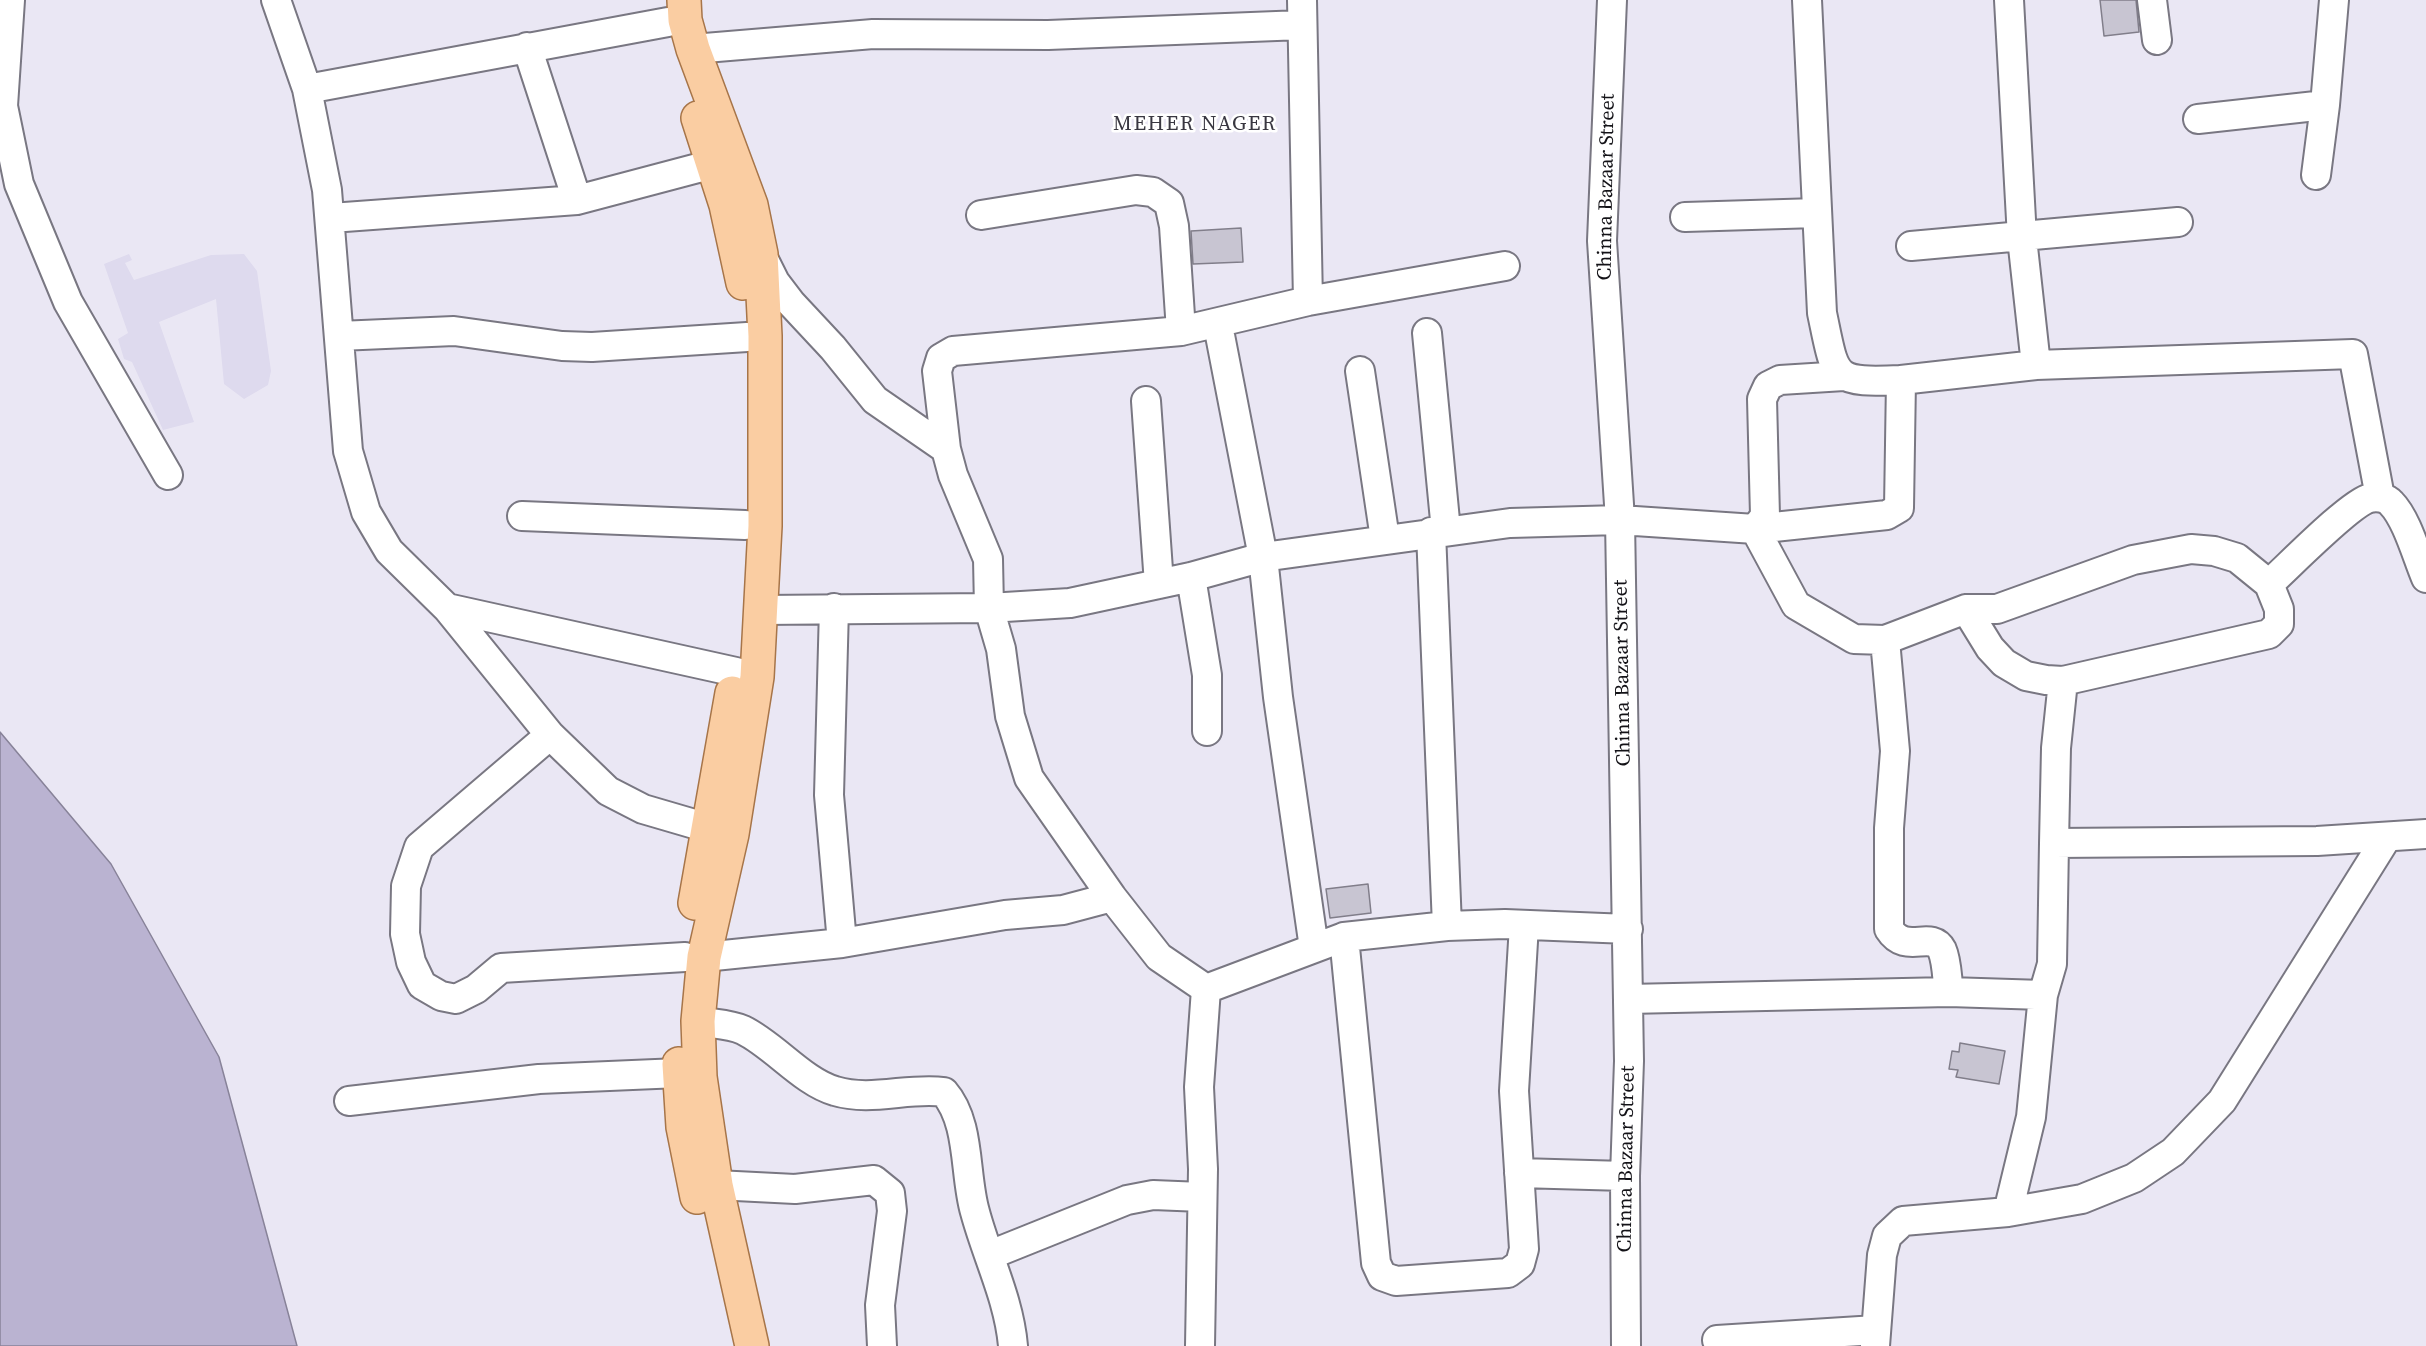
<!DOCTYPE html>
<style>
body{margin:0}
canvas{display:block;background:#eae7f4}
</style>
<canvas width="2426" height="1346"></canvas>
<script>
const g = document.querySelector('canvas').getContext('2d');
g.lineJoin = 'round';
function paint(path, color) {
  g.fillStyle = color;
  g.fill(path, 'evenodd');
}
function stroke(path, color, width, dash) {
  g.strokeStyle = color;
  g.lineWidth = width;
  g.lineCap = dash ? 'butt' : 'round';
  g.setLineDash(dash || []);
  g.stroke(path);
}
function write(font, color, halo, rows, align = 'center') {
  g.font = font + ' "Source Serif 4",serif';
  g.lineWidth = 5;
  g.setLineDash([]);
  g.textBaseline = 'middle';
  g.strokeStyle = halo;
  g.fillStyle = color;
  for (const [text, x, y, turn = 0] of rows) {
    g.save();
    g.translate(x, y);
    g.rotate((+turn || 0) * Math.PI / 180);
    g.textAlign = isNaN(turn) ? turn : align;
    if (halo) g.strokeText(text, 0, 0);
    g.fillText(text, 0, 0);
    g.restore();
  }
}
const built = new Path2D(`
 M129 254 132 260 125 263 134 280 211 255 244 254 257 271 271 371 268 385 244 399 224 384 216 299 159 322 194 422 163 430 132 362 124 359 118 339 128 333 104 264Z`);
const water = new Path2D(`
 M0 732 111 864 219 1057 297 1346H0Z`);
const building = new Path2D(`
 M2100 0H2136L2139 32 2104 36Z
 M1241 228 1243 262 1193 264 1191 231Z
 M1368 884 1371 913 1330 918 1326 889Z
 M1960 1043 2005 1051 1999 1084 1956 1077 1958 1070 1949 1069 1952 1051 1959 1052Z`);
const minor = new Path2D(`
 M10 0 3 106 19 184 68 302 168 475
 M276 0 307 89 327 190 348 451 366 512 389 551 447 608 550 735 608 791 643 809 708 828
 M1612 0 1602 241 1620 520 1629 1061 1625 1176 1626 1346
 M1807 0 1822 313C1836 379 1831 383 1901 380
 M2009 0 2022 238 2036 365 2353 354 2380 497
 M2152 0 2157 40
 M527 47 577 200
 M693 49 873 34 1048 35 1302 25
 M307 89 668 22
 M2198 119 2325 105
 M2316 175 2325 105 2334 0
 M981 215 1136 190 1153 192 1169 203 1174 226 1181 331
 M1685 217 1817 213
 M331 218 577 200 713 164
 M1911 246 2178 222
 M761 254 775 282 791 303 833 348 875 400 946 449 937 371 941 358 953 351 1181 331 1308 301 1302 0
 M1308 301 1505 266
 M1218 325 1263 557 1278 697 1314 948
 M1427 333 1446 531
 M339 336 454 331 562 346 592 347 747 337
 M1360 371 1385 539
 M1146 401 1159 584
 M946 449 953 475 988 559 989 608 1001 649 1010 716 1029 778 1112 897 1159 957 1206 989 1344 937 1447 926 1505 924 1628 929
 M522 516 745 525
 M1755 529 1887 515 1899 508 1901 380 2036 365
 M1755 529 1765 516 1762 399 1768 386 1780 380 1844 376
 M1431 532 1447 926
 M1191 577 1207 675V731
 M447 608 736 672
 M834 608 829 795 842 943
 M1966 609 1990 648 2004 663 2026 676 2046 680 2063 681 2269 634 2279 624V609L2269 584
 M762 610 989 608 1070 603 1191 577 1263 557 1510 523 1620 520 1755 529 1796 605 1854 639 1885 640 1966 609H1997L2133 560 2191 549 2214 551 2237 558 2269 584C2288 567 2350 503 2370 498 2377 496 2387 498 2391 503 2407 519 2417 557 2426 578
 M1885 640 1895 751 1889 828V929C1906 956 1931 929 1942 950 1947 961 1947 980 1949 992L2043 995
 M2063 681 2056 748 2054 843 2317 841 2426 834
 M550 735 419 847 406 886 405 934 411 962 422 985 441 996 456 999 476 989 501 968 685 957
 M1344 937 1376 1263 1382 1276 1396 1281 1508 1273 1520 1264 1524 1249 1514 1091 1524 925
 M704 957 842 943 1005 915 1063 910 1112 897
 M1628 999 1949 992
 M698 1021C712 1024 730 1024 743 1030 774 1045 803 1082 835 1091 871 1102 909 1087 944 1092 971 1123 964 1175 975 1212 987 1257 1009 1299 1013 1346
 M349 1101 539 1079 679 1073
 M1519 1173 1625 1176
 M716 1185 795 1189 874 1180 890 1193 892 1211 880 1305 882 1346
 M2008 1212 2031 1117 2043 995 2052 964 2054 843
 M990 1255 1127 1200 1153 1195 1202 1197
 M1717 1340 1876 1330
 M1200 1346 1203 1169 1199 1087 1206 989
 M1875 1346 1882 1255 1887 1236 1903 1221 2008 1212 2082 1199 2134 1178 2173 1152 2222 1101 2387 837`);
const major = new Path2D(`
 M684 0 685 20 693 49 751 205 761 254 765 336V526L757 677 732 834 704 957 698 1021 700 1077 716 1185 752 1346
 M698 118 726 205 743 283
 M695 903 732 693
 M679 1064 683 1127 697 1197`);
const streetNames = [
 ["Chinna Bazaar Street",1607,187,-89],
 ["Chinna Bazaar Street",1623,673,-91],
 ["Chinna Bazaar Street",1627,1159,-89]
];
const neighbourhoodNames = [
 ["MEHER NAGER",1195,125]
];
paint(built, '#dedaee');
paint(water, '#bab3d1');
stroke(water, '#888399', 1.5);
paint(building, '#c8c5d2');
stroke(building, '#817e8a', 1.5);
stroke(minor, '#797782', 32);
stroke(major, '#a77549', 36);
stroke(minor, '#fff', 28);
stroke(major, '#facda2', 33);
write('20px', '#131217', '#fff', streetNames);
g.letterSpacing = '1.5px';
write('21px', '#393741', '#fff', neighbourhoodNames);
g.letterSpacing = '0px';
</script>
